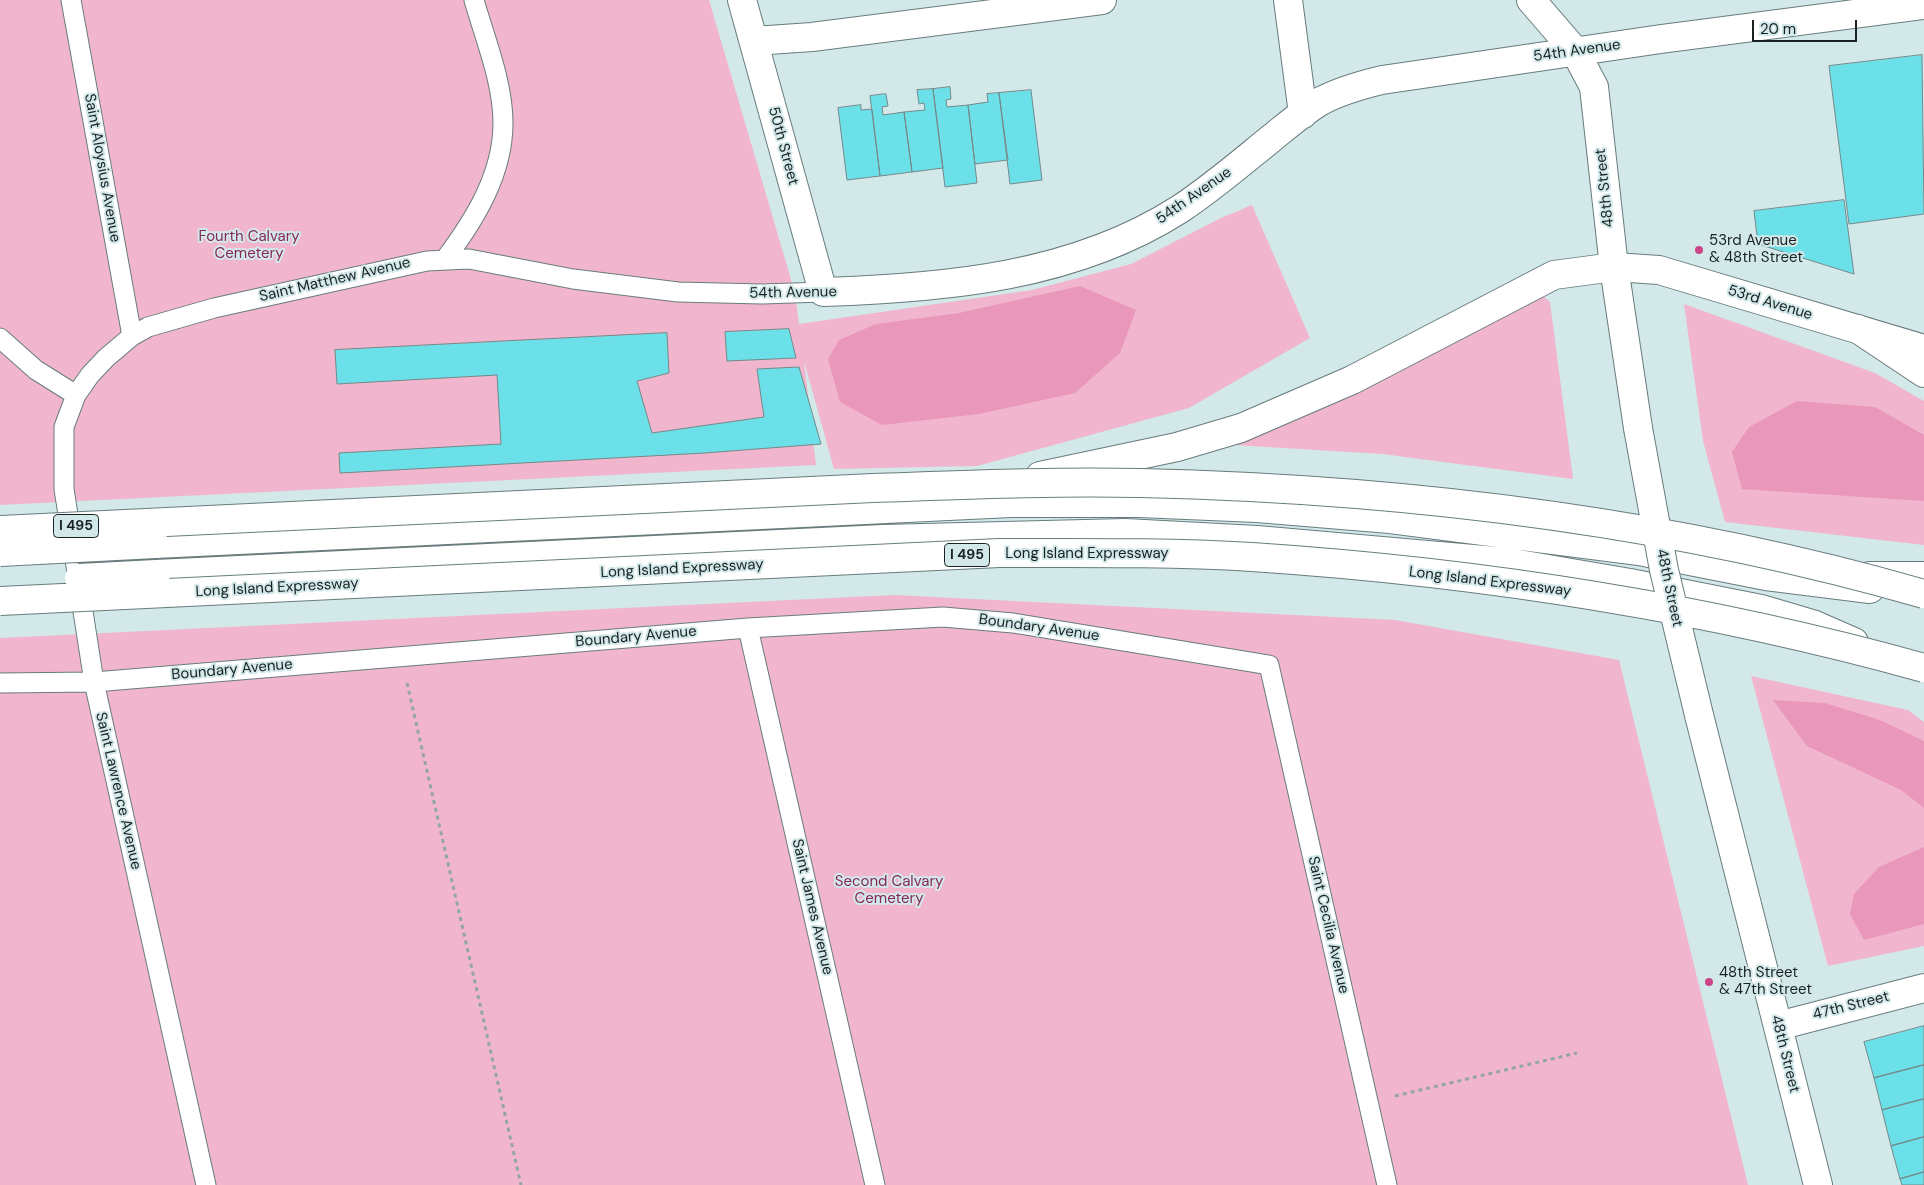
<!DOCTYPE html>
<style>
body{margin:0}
#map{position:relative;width:1924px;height:1185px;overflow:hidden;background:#d2e8e9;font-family:"DM Sans",sans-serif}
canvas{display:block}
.scale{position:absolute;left:1752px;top:20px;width:105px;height:22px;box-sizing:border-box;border:2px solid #192122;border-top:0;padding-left:6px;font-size:15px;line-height:18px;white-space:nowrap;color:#192122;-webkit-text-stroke:4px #d2e8e9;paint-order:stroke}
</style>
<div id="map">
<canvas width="1924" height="1185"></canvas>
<div class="scale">20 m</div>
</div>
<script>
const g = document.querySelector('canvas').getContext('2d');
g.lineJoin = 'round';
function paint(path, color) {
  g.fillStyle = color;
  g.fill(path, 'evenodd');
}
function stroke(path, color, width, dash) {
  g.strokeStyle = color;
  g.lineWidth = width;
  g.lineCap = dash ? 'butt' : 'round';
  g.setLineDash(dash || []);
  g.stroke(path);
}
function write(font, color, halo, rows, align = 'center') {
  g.font = font + ' "DM Sans",sans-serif';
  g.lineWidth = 4;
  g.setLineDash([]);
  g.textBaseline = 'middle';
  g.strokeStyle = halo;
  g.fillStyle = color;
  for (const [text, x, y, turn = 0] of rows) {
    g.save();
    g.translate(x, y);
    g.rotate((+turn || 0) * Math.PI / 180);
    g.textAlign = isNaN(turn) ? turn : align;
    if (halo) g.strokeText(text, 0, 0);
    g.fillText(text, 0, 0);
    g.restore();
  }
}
const green = new Path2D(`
 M0 0H709L795 293 799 324 1032 290 1131 264 1219 219 1252 205 1310 338 1189 408 977 466 834 469 804 361 816 465 0 505Z
 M1542 295 1550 302 1573 479 1382 454 1234 445 1360 392Z
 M1684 304 1875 373 1924 401V545L1725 522 1703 441Z
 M894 595 1395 620 1619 660 1748 1185H0V638Z
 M1751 676 1908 710 1924 722V946L1828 966Z`);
const forest = new Path2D(`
 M1080 286 1136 310 1120 353 1075 393 979 414 882 425 840 402 828 359 839 340 876 324 959 313Z
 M1797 401 1875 407 1924 435V501L1742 489 1732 452 1749 427Z
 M1773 700 1825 703 1880 720 1924 741V808L1901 790 1807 746Z
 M1924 847V924L1864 940 1850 914 1854 894 1879 867Z`);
const building = new Path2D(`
 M1922 55 1924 214 1849 224 1829 66Z
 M950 87 951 99 946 100 947 107 968 105 977 183 945 187 933 89Z
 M933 89 943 168 912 172 904 112 925 110 924 103 919 104 917 90Z
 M1031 90 1042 180 1010 184 999 93Z
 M999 93 1008 160 975 164 968 105 988 102 987 94Z
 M886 94 888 106 882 107 883 115 904 112 912 172 880 176 870 96Z
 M861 105V110L872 109 880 176 847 180 838 108Z
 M1844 200 1854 274 1758 244 1754 211Z
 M789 329 796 358 727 361 725 332Z
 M667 333 669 373 637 381 652 433 764 417 757 369 799 367 821 444 705 453 340 473 339 453 501 444 497 375 337 384 335 350Z
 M1924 1026V1065L1874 1078 1864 1042Z
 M1924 1065V1099L1882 1110 1874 1078Z
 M1924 1099V1137L1891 1146 1882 1110Z
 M1924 1137V1172L1900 1179 1891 1146Z
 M1924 1172V1185H1902L1900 1179Z`);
const path = new Path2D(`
 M407 683 521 1185
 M1395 1096 1577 1053`);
const service = new Path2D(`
 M71 0 132 336
 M446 258C475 219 503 174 503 123 503 82 485 39 474 0
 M0 338 36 370 76 395
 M748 628 875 1185
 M0 683 94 682 748 628 943 617 1013 623 1269 665 1387 1185
 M206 1185 94 682 64 489V427L76 395 90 375 106 358 132 336 148 327 214 308 427 261 469 259 573 279 678 292 762 294 823 292`);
const minor = new Path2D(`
 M742 0 823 292C945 288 1074 277 1180 209 1212 188 1242 162 1273 137 1288 125 1304 111 1321 101 1340 91 1361 85 1382 80L1661 39 1924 5
 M1288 0 1303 114
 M754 41 812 37 1102 0
 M1614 267 1659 270 1924 349
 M1778 1026 1924 988`);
const tertiary = new Path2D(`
 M1614 267 1638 428
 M1699 715 1818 1185`);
const secondary = new Path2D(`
 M1531 0 1575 51 1594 87 1614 267`);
const motorway = new Path2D(`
 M1858 329 1924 373
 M1040 476 1177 447 1241 428 1352 380 1554 275 1614 267
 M155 544 1011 503H1139L1257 508 1390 519 1639 551 1766 576 1870 589
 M156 574 883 539 1125 533 1257 540 1507 562 1630 583 1761 609 1815 625 1854 642
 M1870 576H1924`);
const tertiaryBridge = new Path2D(`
 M1638 428 1664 570 1699 715`);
const motorwayBridge = new Path2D(`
 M0 530 873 488C962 485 1051 481 1140 483 1404 489 1670 521 1924 594
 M0 552 155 544
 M79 578 156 574
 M0 601 999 553C1083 553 1168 552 1252 557 1479 572 1705 607 1924 668`);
const markers = [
 [1699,250,5,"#ca4588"],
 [1709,982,5,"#ca4588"]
];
const shields = [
 [76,526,45],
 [967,555,45]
];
const shieldNames = [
 ["I 495",76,526],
 ["I 495",967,555]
];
const streetNames = [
 ["54th Avenue",1577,51,-8],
 ["50th Street",783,146,75],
 ["Saint Aloysius Avenue",102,168,80],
 ["48th Street",1605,188,-96],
 ["54th Avenue",1194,196,-35],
 ["Saint Matthew Avenue",335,280,-13],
 ["54th Avenue",793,293,-1],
 ["53rd Avenue",1770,303,17],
 ["Long Island Expressway",1087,554],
 ["Long Island Expressway",682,569,-3],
 ["Long Island Expressway",1490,582,7],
 ["Long Island Expressway",277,588,-3],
 ["48th Street",1669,588,78],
 ["Boundary Avenue",1039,628,8],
 ["Boundary Avenue",636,637,-5],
 ["Boundary Avenue",232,670,-5],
 ["Saint Lawrence Avenue",118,791,77],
 ["Saint James Avenue",812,907,77],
 ["Saint Cecilia Avenue",1328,925,77],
 ["47th Street",1851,1006,-14],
 ["48th Street",1785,1054,76]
];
const parkNames = [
 ["Fourth Calvary",249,237],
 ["Cemetery",249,254],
 ["Second Calvary",889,882],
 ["Cemetery",889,899]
];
const poiNames = [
 ["53rd Avenue",1709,241],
 ["& 48th Street",1709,258],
 ["48th Street",1719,973],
 ["& 47th Street",1719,990]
];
paint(green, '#f1b6cd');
paint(forest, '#e997ba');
paint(building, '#6be0e8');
stroke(building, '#74898a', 1);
stroke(service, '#687c7d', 21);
stroke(minor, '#687c7d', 30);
stroke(tertiary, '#687c7d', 30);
stroke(secondary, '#687c7d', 30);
stroke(motorway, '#687c7d', 30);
stroke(path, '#94a5a6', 3, [4, 4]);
stroke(service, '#fff', 19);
stroke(minor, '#fff', 28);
stroke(tertiary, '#fff', 28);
stroke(secondary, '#fff', 28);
stroke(motorway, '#fff', 28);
stroke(tertiaryBridge, '#687c7d', 30, []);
stroke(motorwayBridge, '#687c7d', 30, []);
stroke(tertiaryBridge, '#fff', 28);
stroke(motorwayBridge, '#fff', 28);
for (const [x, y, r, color] of markers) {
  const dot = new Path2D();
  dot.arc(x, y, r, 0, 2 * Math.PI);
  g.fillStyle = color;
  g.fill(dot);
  stroke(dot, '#d2e8e9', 2);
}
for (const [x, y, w] of shields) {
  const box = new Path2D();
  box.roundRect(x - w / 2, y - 11.5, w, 23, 4);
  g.fillStyle = '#d2e8e9';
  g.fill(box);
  stroke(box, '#192122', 1);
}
write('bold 14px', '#192122', null, shieldNames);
write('15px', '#192122', '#d2e8e9', streetNames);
write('15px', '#862858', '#d2e8e9', parkNames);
write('15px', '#192122', '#d2e8e9', poiNames, 'left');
</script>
